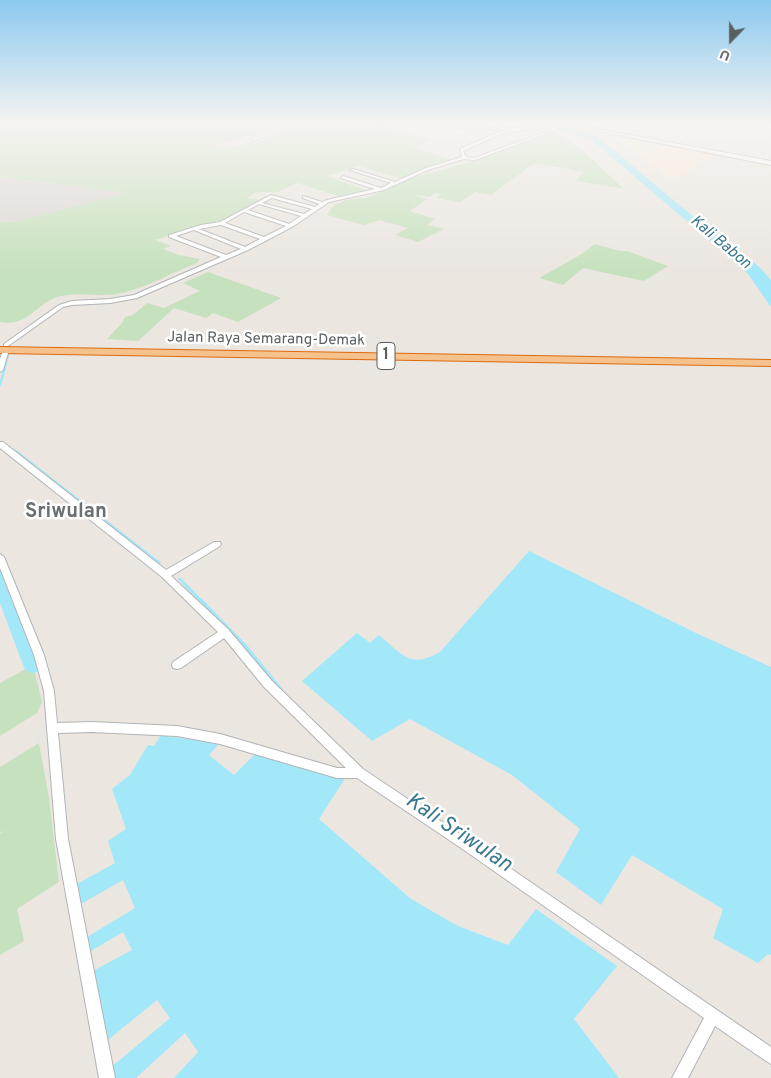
<!DOCTYPE html>
<style>
body{margin:0}
#map{position:relative;width:771px;height:1078px;overflow:hidden;background:#ebe6e0;font-family:Overpass,sans-serif}
canvas{display:block}
.north{position:absolute;left:706px;top:15px;width:50px;height:50px;-webkit-text-stroke:4px #fff;paint-order:stroke;rotate:202deg;font-size:14px;font-weight:700;line-height:20px;text-align:center;color:#595e60}
.north::after{content:'';display:block;margin:auto;width:18px;height:22px;background:#595e60;clip-path:polygon(50% 0,100% 100%,50% 72%,0 100%)}
</style>
<div id="map">
<canvas width="771" height="1078"></canvas>
<div class="north">U</div>
</div>
<script>
const g = document.querySelector('canvas').getContext('2d');
g.lineJoin = 'round';
function paint(path, color) {
  g.fillStyle = color;
  g.fill(path, 'evenodd');
}
function stroke(path, color, width, dash) {
  g.strokeStyle = color;
  g.lineWidth = width;
  g.lineCap = dash ? 'butt' : 'round';
  g.setLineDash(dash || []);
  g.stroke(path);
}
function write(font, color, halo, rows, align = 'center') {
  g.font = font + ' Overpass,sans-serif';
  g.lineWidth = 5;
  g.setLineDash([]);
  g.textBaseline = 'middle';
  g.strokeStyle = halo;
  g.fillStyle = color;
  for (const [text, x, y, turn = 0] of rows) {
    g.save();
    g.translate(x, y);
    g.rotate((+turn || 0) * Math.PI / 180);
    g.textAlign = isNaN(turn) ? turn : align;
    if (halo) g.strokeText(text, 0, 0);
    g.fillText(text, 0, 0);
    g.restore();
  }
}
const commercial = new Path2D(`
 M612 136 713 155 684 175 670 180Z`);
const industrial = new Path2D(`
 M0 177 85 187 129 194 17 221 0 222Z`);
const green = new Path2D(`
 M0 122H300L214 146 231 148 321 123 387 125 383 127 406 132 403 134 430 139 415 148 457 161 403 179 359 166 327 176 368 191 338 196 297 183 278 192H257L247 198 263 200 216 223 204 224 156 240 171 246 163 249 179 255 200 259 197 263C173 272 148 287 122 293 101 298 78 291 57 297 35 305 27 327 0 322V222L17 221 127 194 85 187 0 177Z
 M553 131 580 148 624 189 575 181 584 172 535 163 491 195 475 192 460 202 436 198 441 194 435 193 430 197 418 195 416 196 427 199 410 211 435 219 427 225 444 229 418 242 395 235 408 228 379 220 364 225 327 215 333 206 346 200 366 198 409 179 473 161 520 142Z
 M595 244 620 251H627L668 266 644 281 583 268 563 285 539 278 580 255Z
 M208 272 281 298 238 322 213 313 206 318 174 308 138 341 107 339 122 323 125 317 133 315 147 303 164 308 200 291 183 283Z
 M33 665 42 702 37 713 0 736V683Z
 M39 743 49 798 59 882 17 909 24 941 0 955V834L6 830 0 833V767Z`);
const water = new Path2D(`
 M726 251C743 250 761 267 771 280V307L748 274Z
 M529 551 698 634 771 667V955L768 954 758 963 713 938 723 909 632 855 601 905 556 872 580 829 512 775 410 719 372 741 302 681 357 633 370 643 379 635C403 655 410 669 440 652Z
 M161 735 219 744 209 755 234 775 255 754 346 777 319 819 411 899 458 926 508 945 536 909 617 966 574 1019 619 1078H174L198 1052 185 1033 136 1078H111L109 1069 170 1018 157 1000 103 1044 89 973 132 950 123 932 86 954 82 940 135 908 123 880 81 904 77 884 115 863 108 841 126 829 112 789 130 775 148 745 154 746Z`);
const streamFar2 = new Path2D(`
 M0 385 8 355`);
const streamFar1 = new Path2D(`
 M15 451 159 563
 M180 579 201 601`);
const stream = new Path2D(`
 M200 600 245 646 281 690`);
const river = new Path2D(`
 M535 122C556 121 577 128 596 135L764 276 771 285V295L767 294 756 280 590 139Z
 M0 571 7 573 9 578 43 665 40 671 33 673 26 671 23 665 0 603Z`);
const street = new Path2D(`
 M309 122H314L253 140 250 139Z
 M319 122 523 128 552 124 554 125 552 126 558 129 475 160 464 159 428 170 384 190 329 202 292 227 248 250 137 298 110 303 72 305 63 307 8 346H4V344L59 305 72 301 110 299 134 295 221 257 169 237V235L201 225 220 222 271 195 315 207 319 204 303 198V196L322 202 327 200 375 189 341 178 343 176 381 188 391 183 350 170 353 169 395 182 426 168 462 157 460 149 501 131 511 130ZM547 127 553 129 474 158 466 157 463 151 503 133ZM272 198 312 209 304 214 262 203ZM259 204 301 216 289 224 248 210ZM244 212 286 226 264 237 225 223ZM221 225 260 239 245 247 199 229ZM194 230 241 249 226 255 176 236Z
 M512 122H519L533 125 531 126Z
 M6 348 9 350 3 370 0 372V359L3 350Z
 M0 442H3L166 570 214 542H220L221 544 220 546 171 576 228 629 272 681 363 769 472 842 771 1047V1064L766 1061 715 1026 688 1078H672L704 1018 464 850 357 778H337L220 744 177 736 92 732 58 733 68 839 115 1078H99L56 839 44 691 34 655 0 568V554L4 557 44 655 54 691 57 723 92 722 177 726 220 734 337 768H346L264 687 224 638 181 668 177 669 173 668 172 665 173 662 218 632 162 577 0 448Z`);
const secondary = new Path2D(`
 M552 122H560L771 161V165Z`);
const highway = new Path2D(`
 M0 347 771 360V366L0 353Z`);
const farStreetnames = [
 ["Jalan Raya Semarang-Demak",266,340,1]
];
const farWaternames = [
 ["Kali Babon",720,243,40]
];
const shields = [
 [386,356,18]
];
const shieldNames = [
 ["1",386,356]
];
const quarterNames = [
 ["Sriwulan",66,513]
];
const nearWaternames = [
 ["Kali Sriwulan",458,834,34]
];
paint(commercial, '#fbe9d5');
paint(industrial, '#dcd8d4');
paint(green, '#c6e1bd');
paint(water, '#a2e8f9');
stroke(streamFar2, '#a2e8f9', 2.5);
stroke(streamFar1, '#a2e8f9', 3);
stroke(stream, '#a2e8f9', 4);
paint(river, '#a2e8f9');
stroke(street, '#b1b4b7', 2);
stroke(secondary, '#adb2b5', 2);
stroke(highway, '#dc6b0f', 2);
paint(street, '#fff');
paint(secondary, '#fff');
paint(highway, '#f5c28d');
const sky = g.createLinearGradient(0, 0, 0, 273);
sky.addColorStop(0, '#8cc9ef');
sky.addColorStop(0.45, '#f6f4f1');
sky.addColorStop(1, '#f6f4f100');
g.fillStyle = sky;
g.fillRect(0, 0, 771, 273);
write('15px', '#595e60', '#fff', farStreetnames);
write('italic 16px', '#3a788f', '#fff', farWaternames);
for (const [x, y, w] of shields) {
  const box = new Path2D();
  box.roundRect(x - w / 2, y - 13.5, w, 27, 4);
  g.fillStyle = '#fff';
  g.fill(box);
  stroke(box, '#595e60', 1);
}
write('bold 16px', '#595e60', null, shieldNames);
write('bold 20px', '#6a7072', '#fff', quarterNames);
write('italic 22px', '#3a788f', '#fff', nearWaternames);
</script>
